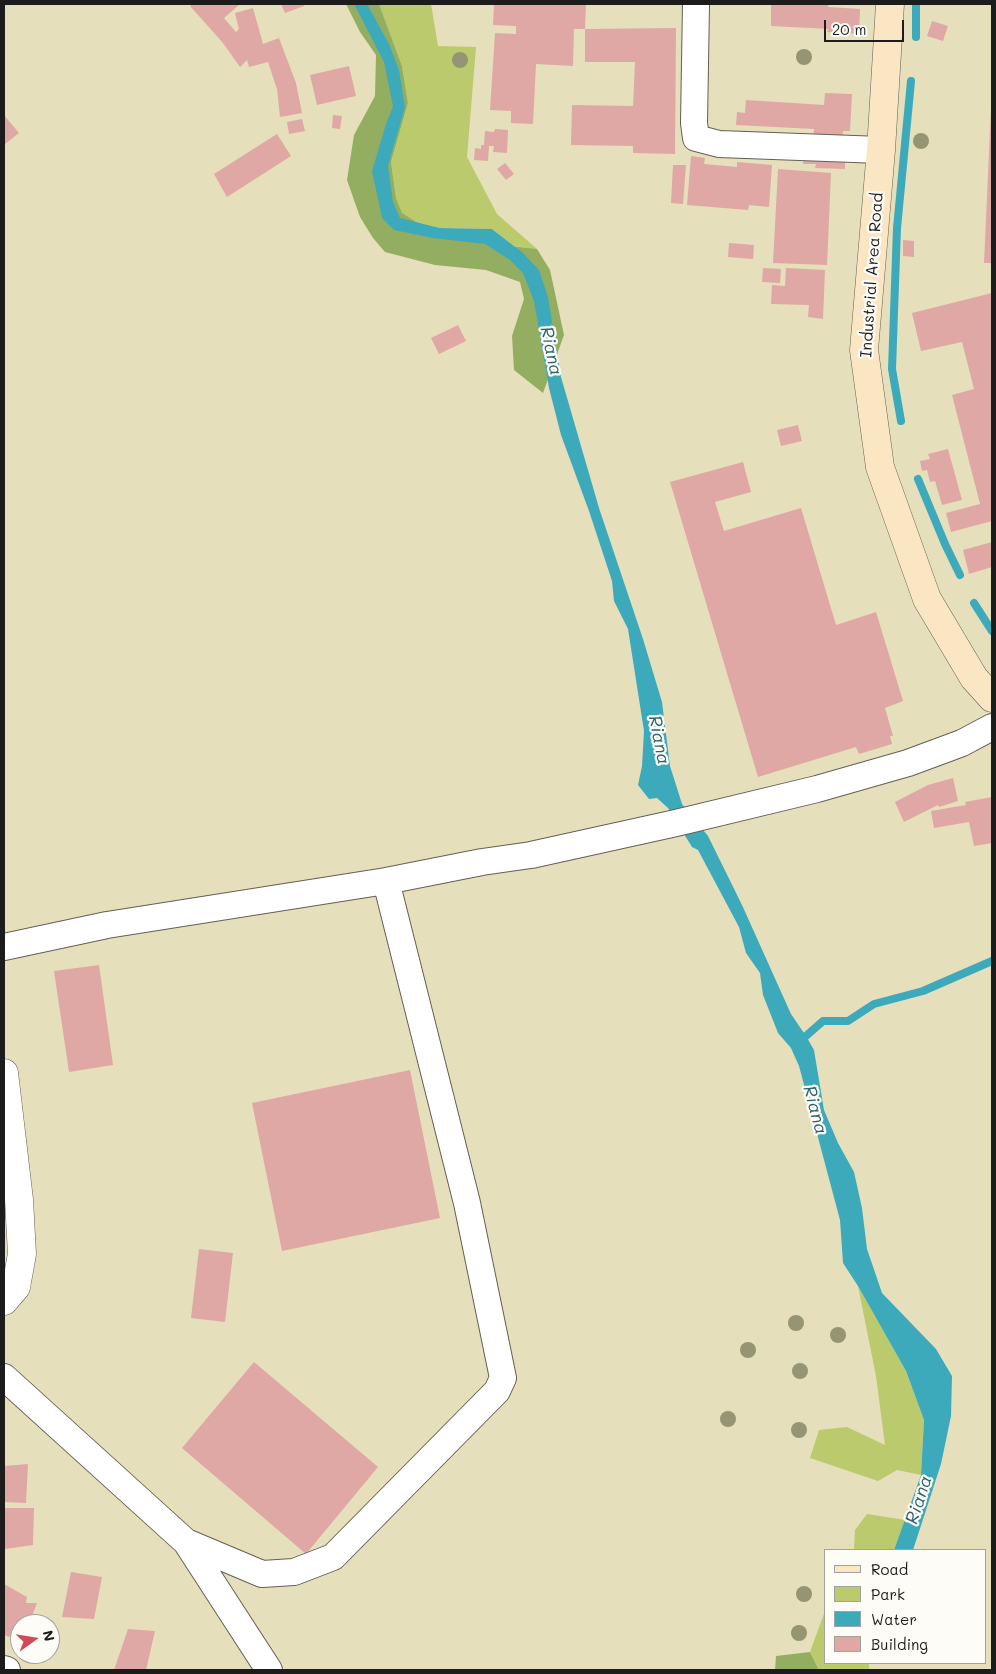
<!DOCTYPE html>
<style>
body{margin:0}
#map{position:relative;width:996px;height:1674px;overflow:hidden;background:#e6dfbb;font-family:Mali,sans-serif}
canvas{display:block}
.frame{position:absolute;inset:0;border:5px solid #1c1c1c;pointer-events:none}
.legend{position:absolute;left:824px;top:1549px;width:162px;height:115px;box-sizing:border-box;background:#fdfcf7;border:1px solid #a3a29f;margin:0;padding:6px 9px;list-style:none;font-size:15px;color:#1c1c1c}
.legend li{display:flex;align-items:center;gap:10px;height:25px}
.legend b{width:25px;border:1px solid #a3a29f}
.north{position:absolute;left:10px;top:1614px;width:50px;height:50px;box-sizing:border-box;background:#fdfcf7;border:1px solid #a3a29f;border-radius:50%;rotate:77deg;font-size:14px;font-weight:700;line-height:20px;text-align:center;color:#1c1c1c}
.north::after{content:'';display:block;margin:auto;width:18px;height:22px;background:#d1495b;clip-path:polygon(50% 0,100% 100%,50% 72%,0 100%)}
.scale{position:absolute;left:824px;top:20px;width:80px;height:22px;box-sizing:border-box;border:2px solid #1c1c1c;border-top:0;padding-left:6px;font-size:15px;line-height:18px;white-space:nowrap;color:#1c1c1c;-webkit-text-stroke:4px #fdfcf7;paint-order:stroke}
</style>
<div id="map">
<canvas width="996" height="1674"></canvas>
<div class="frame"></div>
<ul class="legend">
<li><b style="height:6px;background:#fbe6c4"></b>Road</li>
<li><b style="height:14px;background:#baca6c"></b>Park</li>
<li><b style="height:14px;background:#3daabc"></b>Water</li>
<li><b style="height:14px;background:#dfa8a4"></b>Building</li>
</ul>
<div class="north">N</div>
<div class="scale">20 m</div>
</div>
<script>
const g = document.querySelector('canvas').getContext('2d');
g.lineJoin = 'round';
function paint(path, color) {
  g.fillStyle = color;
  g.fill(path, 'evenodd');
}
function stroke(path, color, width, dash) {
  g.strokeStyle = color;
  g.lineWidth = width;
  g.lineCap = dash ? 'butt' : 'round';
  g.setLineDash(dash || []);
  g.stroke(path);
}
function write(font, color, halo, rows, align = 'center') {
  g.font = font + ' Mali,sans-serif';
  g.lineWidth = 4.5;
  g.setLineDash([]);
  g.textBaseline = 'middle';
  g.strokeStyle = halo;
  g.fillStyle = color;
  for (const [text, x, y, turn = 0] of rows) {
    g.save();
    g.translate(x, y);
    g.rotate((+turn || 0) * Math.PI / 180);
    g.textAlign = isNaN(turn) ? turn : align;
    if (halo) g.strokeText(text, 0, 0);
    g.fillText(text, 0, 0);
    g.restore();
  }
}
const green = new Path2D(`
 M379 4H431L438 46 476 47 467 157 497 214 537 249 514 246 492 229 440 228 416 222 402 214 396 198 391 162 408 103 402 66Z
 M858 1286 906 1371 924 1420 921 1475 897 1470 878 1481 810 1458 819 1430 847 1427 885 1445 876 1376Z
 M867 1514 905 1520 894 1550H854L855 1530Z
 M825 1611V1663H869V1670H819L810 1652Z`);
const forest = new Path2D(`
 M346 4H379L402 66 408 103 391 162 396 198 402 213 435 234 494 244 537 249 550 270 564 335 543 393 514 370 512 336 524 299 520 282 486 270 435 265 385 252 373 238 360 217 347 180 354 135 375 96 376 55 360 32Z
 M810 1652 819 1670H775L776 1656Z`);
const water = new Path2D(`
 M354 4H367L389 44 399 70 405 107 388 166 393 202 400 218 440 228 492 229 523 253 539 270 548 297 561 377 599 508 643 639 662 702 670 766 682 804 708 836 742 905 791 1014 806 1036 814 1050 824 1110 838 1143 854 1172 862 1208 867 1249 882 1293 936 1349 952 1376 951 1416 941 1464 913 1550H894L921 1475 924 1420 906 1371 858 1286 843 1263 840 1220 799 1066 791 1048 778 1033 763 995 760 973 746 953 739 927 698 850 692 847 668 808 657 798 649 799 638 785 642 766 644 731 628 629 614 601 612 581 589 511 561 435 549 388 534 301 523 273 510 260 485 244 433 238 394 230 382 218 372 171 386 124 393 106 384 62Z`);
const stream = new Path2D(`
 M916 37V4
 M901 421 892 369 897 228 911 81
 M918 479 945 544 960 575
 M974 603 992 631
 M799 1040 806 1036 823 1021H848L874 1004 923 991 992 961`);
const building = new Path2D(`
 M193 4H240L224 18 236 32 239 29 235 13 253 8 263 44 279 38 296 83 302 113 280 117 277 89 268 62 249 67 247 60 240 67 223 43 190 6Z
 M281 4H304V6L285 13Z
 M494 4H586L585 29H574L573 66 536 64 533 124 511 123V111L490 110 495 33 516 34V26L493 25Z
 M771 4H829L828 7 860 9 859 34 827 32 828 29 811 28 771 26Z
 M932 21 948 26 943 41 927 36Z
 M676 28 675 154 633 153V146L571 145 572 105 633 106 635 62H585V29Z
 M349 66 356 96 317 105 310 75Z
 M825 93 852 94 850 131H843L842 142 813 140 814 129 736 125 737 112 745 113 746 100 824 105Z
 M991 108H992V263H984Z
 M4 115 19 133 5 144 4 143Z
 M333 115 342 116 340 129 332 128Z
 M302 119 305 131 289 134 287 122Z
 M495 129 508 130 507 153 493 152 494 146H489L488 161 474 160 475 148 481 149V145H484L485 131 494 132Z
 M277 134 291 156 227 197 214 174Z
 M845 155V169L815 168 816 164H803L804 156Z
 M691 156 705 158 704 164 737 167V162L772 165 769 207 749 205 748 210 687 205Z
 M505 163 514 174 506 180 497 169Z
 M673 165H686L683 204 671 203Z
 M778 169 831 173 827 265 773 263Z
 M903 240 914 241V257L903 256Z
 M729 243 754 245 753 259 728 257Z
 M763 268 781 269 780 283 762 282Z
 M786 268 825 270 823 319 808 317 809 305 771 304 772 285 785 286Z
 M992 293V521L951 532 946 513 980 504 952 395 974 389 962 342 921 351 912 313Z
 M458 325 466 341 439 354 431 338Z
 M798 425 802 441 781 446 777 430Z
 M948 449 962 500 942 505 935 481 930 482 927 470 922 471 920 461 930 459 928 454Z
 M743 462 751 492 715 502 724 531 801 508 836 625 876 612 903 701 885 708 893 736H890L892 744 859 754 856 747 758 777 670 482Z
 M992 542V567L969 574 963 550Z
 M953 778 958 801 939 807 938 805 904 822 895 802 928 785Z
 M992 797V843L974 846 969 822 934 828 931 811 966 805 965 802Z
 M99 965 113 1065 69 1072 54 971Z
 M410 1070 440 1218 282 1251 252 1103Z
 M199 1249 233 1253 225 1322 191 1318Z
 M254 1362 378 1467 306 1554 182 1448Z
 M28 1464 26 1503 4 1502V1466Z
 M4 1508H34L33 1545 5 1549Z
 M71 1572 102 1577 94 1619 62 1617Z
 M4 1584 27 1597 26 1603H37L29 1624H20V1634L12 1633 9 1637 4 1635Z
 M128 1629 155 1631 146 1670H114Z`);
const minor = new Path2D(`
 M696 4 694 123 696 138 719 144 881 150
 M4 947 107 925 386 881 482 862 531 855 676 823 817 789 908 763 962 743 992 727
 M4 1377 186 1542 269 1670
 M186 1542 262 1574 294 1572 333 1557 497 1391 503 1378 467 1203 386 881
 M4 1669 7 1670`);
const tertiary = new Path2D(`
 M4 1073 19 1200 22 1254 16 1287 4 1301`);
const secondary = new Path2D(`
 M890 4 881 150 864 350 880 467 927 599 974 678 992 698`);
const trees = [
 [804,57],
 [460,60],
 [921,141],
 [796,1323],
 [838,1335],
 [748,1350],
 [800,1371],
 [728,1419],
 [799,1430],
 [804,1594],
 [799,1633]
];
const streetNames = [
 ["Industrial Area Road",872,275,-86]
];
const waterNames = [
 ["Riana",551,351,78],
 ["Riana",659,740,79],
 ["Riana",815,1110,75],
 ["Riana",919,1500,-72]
];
paint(green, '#baca6c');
paint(forest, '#93ae60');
paint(water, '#3daabc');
stroke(stream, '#3daabc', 8);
paint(building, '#dfa8a4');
stroke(minor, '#636054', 28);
stroke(tertiary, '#636054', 29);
stroke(secondary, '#636054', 29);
stroke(minor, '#fff', 26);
stroke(tertiary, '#fff', 28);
stroke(secondary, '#fbe6c4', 28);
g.fillStyle = '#959573';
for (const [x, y] of trees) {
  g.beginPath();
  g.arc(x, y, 8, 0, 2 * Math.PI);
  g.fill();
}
write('16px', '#1c1c1c', '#fdfcf7', streetNames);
write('italic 18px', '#2c636c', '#fdfcf7', waterNames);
</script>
